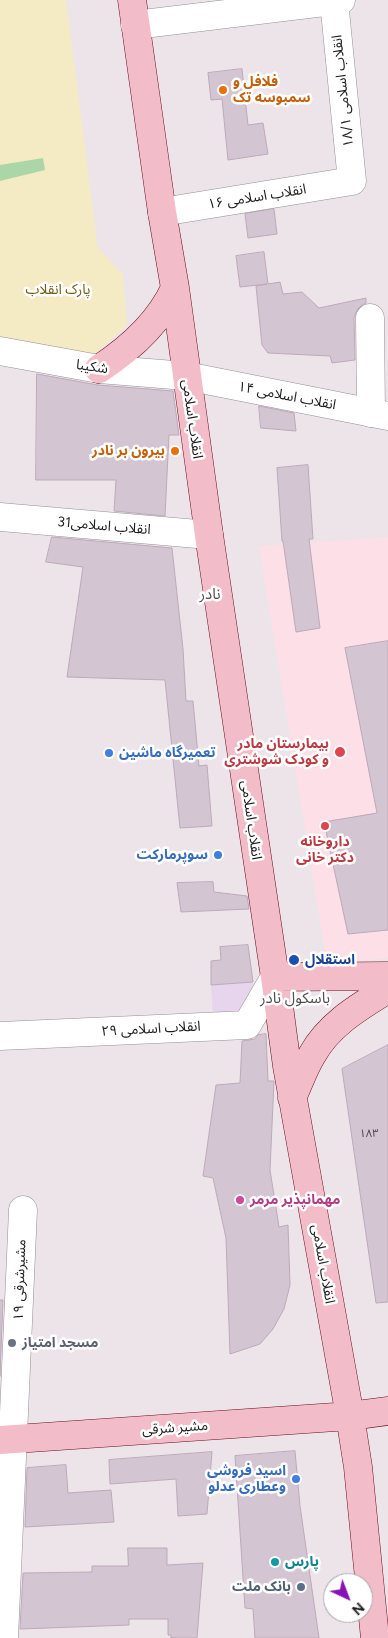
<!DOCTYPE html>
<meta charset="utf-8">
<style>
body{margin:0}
#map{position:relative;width:388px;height:1638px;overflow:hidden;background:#ede4ea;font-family:Figtree,sans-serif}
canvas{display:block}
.north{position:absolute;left:323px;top:1573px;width:50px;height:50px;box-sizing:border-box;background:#fff;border:1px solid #a5a5a5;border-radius:50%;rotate:137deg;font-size:14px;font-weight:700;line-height:20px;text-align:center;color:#1d1d1d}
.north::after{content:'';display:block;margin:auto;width:18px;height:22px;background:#8812b8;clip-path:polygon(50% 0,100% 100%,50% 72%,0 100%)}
</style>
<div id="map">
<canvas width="388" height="1638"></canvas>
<div class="north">N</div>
</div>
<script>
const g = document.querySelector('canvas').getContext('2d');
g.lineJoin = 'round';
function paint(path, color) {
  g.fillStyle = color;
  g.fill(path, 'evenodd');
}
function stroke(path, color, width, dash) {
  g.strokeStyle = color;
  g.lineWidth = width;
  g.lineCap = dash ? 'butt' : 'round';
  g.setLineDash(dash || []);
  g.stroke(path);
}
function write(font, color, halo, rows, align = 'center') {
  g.font = font + ' Figtree,"Noto Sans Arabic",sans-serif';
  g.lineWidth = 5;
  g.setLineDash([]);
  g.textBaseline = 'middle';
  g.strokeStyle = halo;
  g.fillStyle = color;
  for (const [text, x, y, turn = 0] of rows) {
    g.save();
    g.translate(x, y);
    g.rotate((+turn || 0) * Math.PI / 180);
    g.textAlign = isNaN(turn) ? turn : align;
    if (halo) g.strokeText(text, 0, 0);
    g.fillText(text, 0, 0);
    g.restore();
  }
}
const commercial = new Path2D(`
 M253 982 254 1014 213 1017 211 985Z`);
const education = new Path2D(`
 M388 537V958L327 965 259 546Z`);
const park = new Path2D(`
 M0 0H66L98 248 123 274 127 325 94 356 0 337Z`);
const water = new Path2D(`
 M43 158 45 170 0 181V165Z`);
const building = new Path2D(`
 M242 69 248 125 263 123 268 154 228 160 222 99 211 100 208 73Z
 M274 209 277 234 248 238 245 214Z
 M264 252 268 284 280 282 283 294 302 292 319 308 366 298V303L362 305 357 310 354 318 355 360 332 363 330 356 268 353 262 345 256 286 267 284 240 287 236 256Z
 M37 374 98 385 173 391 179 435H169L165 516 114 511 116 480H36Z
 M259 406 294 413 296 431 261 428Z
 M308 465 313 539H309L320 628 296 632 283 541H282L277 468Z
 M52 537 172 548 183 649 186 701H193L199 766 207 765 212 826 180 828 165 680 67 677 83 567 46 562Z
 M388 641V930L348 934 324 822 377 813 345 648Z
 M213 882 214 892 247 896 249 909 181 912 177 883Z
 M248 945 253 982 211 985V961L221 960 220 947Z
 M266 1034 268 1081H274L270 1170 279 1227 288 1225 290 1285 284 1309 273 1329 260 1344 230 1354 226 1238 213 1178 203 1176 216 1085 240 1083 242 1041 255 1039 258 1035Z
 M388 1045V1302L376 1303 342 1069Z
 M0 1300H3L0 1376Z
 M295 1451 300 1506 319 1638H255L253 1609 245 1608 235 1456Z
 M212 1452 207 1514 178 1516 176 1479 110 1484 109 1460Z
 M66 1465 68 1493 111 1490 114 1522 25 1527 27 1468Z
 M128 1548H167V1565L203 1563 197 1638H171V1635H168V1619H129V1625L20 1629 23 1573 92 1572V1566H128Z`);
const minor = new Path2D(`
 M162 212 352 181 334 1
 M370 318 371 413
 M0 517 209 535
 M0 1036 247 1025 275 977
 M4 1638 23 1210`);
const tertiary = new Path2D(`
 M135 25 341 0
 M0 351 99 369 186 376 388 416`);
const secondary = new Path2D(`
 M132 0 162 212 175 288 209 535 275 977 287 1066 350 1416 358 1467 375 1638
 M99 369C131 348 159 323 175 288
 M275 977 388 976
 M292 1098C299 1083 304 1068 312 1055 329 1024 359 1007 388 989
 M0 1440 350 1416 388 1411`);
const markers = [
 [223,90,5,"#e8710a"],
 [175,451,5,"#e8710a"],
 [340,752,6,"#e0444e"],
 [109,753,5,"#3f7fe0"],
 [325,826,5,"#e0444e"],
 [218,855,5,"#3f7fe0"],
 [294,960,6,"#1a4fb4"],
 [240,1200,5,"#d1479c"],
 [12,1343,5,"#6b7280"],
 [296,1479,5,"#3f7fe0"],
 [275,1562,5,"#0f9aa8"],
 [301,1587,5,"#5c6f8a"]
];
const numberNames = [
 ["۱۸۳",369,1134]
];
const foodNames = [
 ["فلافل و",233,82],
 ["سمبوسه تک",233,98],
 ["بیرون بر نادر",165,451,"right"]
];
const streetNames = [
 ["۱۸/۱ انقلاب اسلامی",343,91,-96],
 ["۱۶ انقلاب اسلامی",257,197,-9],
 ["شکیبا",92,367,8],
 ["۱۴ انقلاب اسلامی",287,396,11],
 ["انقلاب اسلامی",192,419,82],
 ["31انقلاب اسلامی",104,526,5],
 ["انقلاب اسلامی",251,820,82],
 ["انقلاب اسلامی ۲۹",151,1029,-3],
 ["انقلاب اسلامی",323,1264,80],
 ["مشیرشرقی ۱۹",20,1280,-88],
 ["مشیر شرقی",175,1428,-4]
];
const parkNames = [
 ["پارک انقلاب",58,290]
];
const healthNames = [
 ["بیمارستان مادر",329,744],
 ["و کودک شوشتری",329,760],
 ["داروخانه",325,842,"center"],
 ["دکتر خانی",325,858,"center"]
];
const shopNames = [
 ["تعمیرگاه ماشین",119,753,"left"],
 ["سوپرمارکت",208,855],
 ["اسید فروشی",286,1471],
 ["وعطاری عدلو",286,1487]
];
const transitNames = [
 ["استقلال",305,960]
];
const hotelNames = [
 ["مهمانپذیر مرمر",250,1200]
];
const worshipNames = [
 ["مسجد امتیاز",22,1343]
];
const cultureNames = [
 ["پارس",285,1562]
];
const serviceNames = [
 ["بانک ملت",291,1587]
];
const neighbourhoodNames = [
 ["نادر",210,595],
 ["باسکول نادر",295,999]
];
paint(commercial, '#e7d4ed');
paint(education, '#fcdfe7');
paint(park, '#f4eac4');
paint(water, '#abd7a8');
paint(building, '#d3c5d1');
stroke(building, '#bea8ba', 1);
stroke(minor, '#919191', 29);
stroke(tertiary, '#919191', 29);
stroke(secondary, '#6a0f1f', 29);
stroke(minor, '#fff', 28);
stroke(tertiary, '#fff', 28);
stroke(secondary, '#f3bcc9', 28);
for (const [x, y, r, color] of markers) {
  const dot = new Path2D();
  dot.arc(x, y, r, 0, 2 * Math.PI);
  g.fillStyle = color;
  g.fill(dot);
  stroke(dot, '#fff', 2);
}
write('11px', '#4a474a', null, numberNames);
write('bold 14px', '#c56008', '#fff', foodNames, 'left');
write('14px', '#1d1d1d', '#fff', streetNames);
write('14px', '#715e15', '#fff', parkNames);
write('bold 14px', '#be3a42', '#fff', healthNames, 'right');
write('bold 14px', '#366cbe', '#fff', shopNames, 'right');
write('bold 14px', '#164399', '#fff', transitNames, 'left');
write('bold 14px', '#b23c85', '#fff', hotelNames, 'left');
write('bold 14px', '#5b616d', '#fff', worshipNames, 'left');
write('bold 14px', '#0d838f', '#fff', cultureNames, 'left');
write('bold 14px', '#4e5e75', '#fff', serviceNames, 'right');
write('15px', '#505050', '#fff', neighbourhoodNames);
</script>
